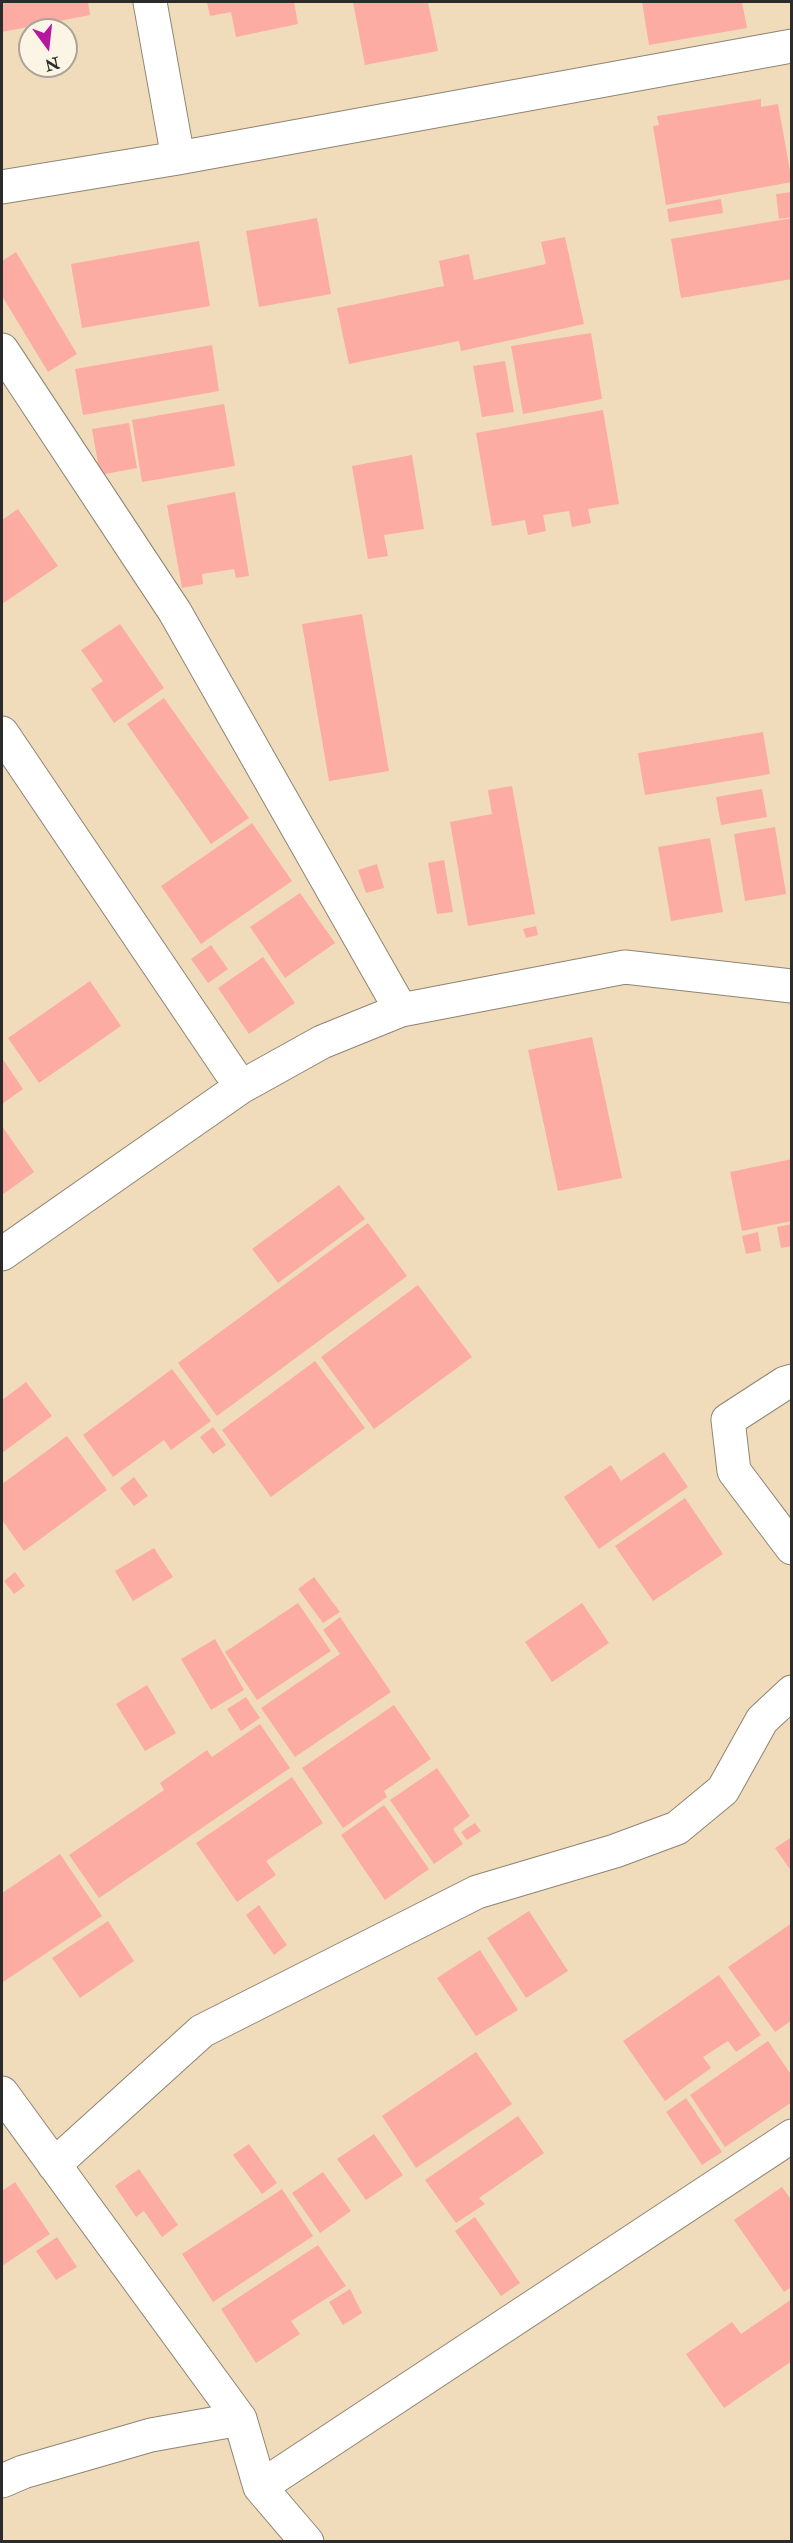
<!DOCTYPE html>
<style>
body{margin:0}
#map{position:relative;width:793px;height:2543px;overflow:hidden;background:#f0dcbb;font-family:"IM FELL Double Pica",serif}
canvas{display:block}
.frame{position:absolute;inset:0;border:3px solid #2b2b2b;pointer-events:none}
.north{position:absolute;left:18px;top:18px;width:60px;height:60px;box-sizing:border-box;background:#fcf5e5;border:2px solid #a8a49b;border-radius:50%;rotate:165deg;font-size:16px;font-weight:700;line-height:24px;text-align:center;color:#2b2b2b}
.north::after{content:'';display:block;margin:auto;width:21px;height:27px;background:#b5179e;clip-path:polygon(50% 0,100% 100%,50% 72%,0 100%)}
</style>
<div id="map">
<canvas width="793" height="2543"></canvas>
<div class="frame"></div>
<div class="north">N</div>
</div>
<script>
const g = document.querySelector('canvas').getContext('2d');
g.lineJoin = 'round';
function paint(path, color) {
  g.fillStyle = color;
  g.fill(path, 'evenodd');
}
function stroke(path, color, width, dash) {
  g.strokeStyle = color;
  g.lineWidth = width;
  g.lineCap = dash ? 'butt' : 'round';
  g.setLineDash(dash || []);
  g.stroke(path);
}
const building = new Path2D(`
 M2 2H88L90 15 2 32Z
 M207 2H294L298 24 236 37 231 12 210 16Z
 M353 2H428L438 51 365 65Z
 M642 2H742L747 28 649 45Z
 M761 99V107L778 104 792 182 666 205 653 126 659 125 657 116Z
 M792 192V217L779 219 776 194Z
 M721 199 723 213 669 222 667 209Z
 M317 218 331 294 259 307 246 231Z
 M792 218V279L681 298 671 239Z
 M565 237 584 324 461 351 459 341 349 364 337 308 444 286 439 261 469 254 474 280 546 264 541 242Z
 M199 241 210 306 82 328 71 264Z
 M16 252 77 354 48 372 2 296V261Z
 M591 333 602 399 523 414 511 346Z
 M212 345 219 391 83 415 75 369Z
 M505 361 514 412 482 417 473 366Z
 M224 404 235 466 142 482 132 420Z
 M603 410 619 504 588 509 591 523 572 527 569 511 543 515 546 531 528 535 525 520 492 526 476 433Z
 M129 423 137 468 100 475 92 429Z
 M412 455 424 529 384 535 388 556 368 559 352 466Z
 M235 492 249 576 236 578 234 569 202 574 203 584 182 588 167 505Z
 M18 509 58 566 2 604V520Z
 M362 614 389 771 329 781 302 624Z
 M120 624 164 688 114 723 91 689 103 681 81 650Z
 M164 698 249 818 211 844 127 724Z
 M763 732 770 774 645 795 638 753Z
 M512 786 535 914 468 926 450 822 492 814 488 790Z
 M762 789 767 817 721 825 716 797Z
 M252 823 292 881 201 944 161 886Z
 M775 827 786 894 745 901 734 834Z
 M710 838 723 912 671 921 658 847Z
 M444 860 453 912 437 914 428 863Z
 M377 864 384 888 366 893 358 870Z
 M300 893 335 943 285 978 250 927Z
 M536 926 538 935 526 938 523 929Z
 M211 945 228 969 208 983 191 959Z
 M263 957 295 1003 249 1034 218 988Z
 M90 981 121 1026 39 1083 8 1038Z
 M592 1037 622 1178 558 1191 528 1050Z
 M2 1058 23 1089 2 1104Z
 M2 1126 34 1172 2 1195Z
 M792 1159V1221L742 1231 730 1172Z
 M339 1185 365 1219 278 1283 252 1249Z
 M368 1223 407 1276 217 1416 178 1363Z
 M792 1224V1246L781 1248 777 1227Z
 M758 1232 761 1251 746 1254 742 1236Z
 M418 1285 472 1357 374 1429 321 1357Z
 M315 1361 365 1428 271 1497 222 1430Z
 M172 1369 211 1421 171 1450 164 1440 113 1477 83 1435Z
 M26 1382 52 1416 2 1453V1400Z
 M213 1427 226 1445 213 1454 200 1437Z
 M67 1436 107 1490 24 1551 2 1520V1484Z
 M664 1452 688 1487 599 1549 564 1497 611 1465 621 1481Z
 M134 1477 148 1496 134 1506 120 1488Z
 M685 1498 723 1554 653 1601 615 1546Z
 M154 1548 173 1577 133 1601 115 1571Z
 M15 1572 25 1586 14 1594 4 1581Z
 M314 1577 340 1612 323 1623 298 1589Z
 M298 1603 331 1651 257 1700 225 1652Z
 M582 1603 609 1643 552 1682 525 1642Z
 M340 1617 391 1692 295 1757 261 1708 340 1654 323 1630Z
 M215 1639 244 1690 211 1710 181 1659Z
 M147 1685 176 1733 145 1751 116 1704Z
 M246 1697 260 1718 241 1731 227 1709Z
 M394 1705 431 1759 384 1791 387 1797 343 1828 302 1768Z
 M260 1724 290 1768 99 1898 69 1855 164 1790 160 1783 207 1750 212 1757Z
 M437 1768 470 1816 453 1829 463 1844 434 1864 390 1800Z
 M292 1777 323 1823 266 1861 276 1875 237 1902 196 1843Z
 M384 1805 429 1869 385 1900 341 1835Z
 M475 1823 481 1831 467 1840 461 1832Z
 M792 1837V1872L775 1848Z
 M60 1854 102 1916 3 1982 2 1893Z
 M259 1905 287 1945 274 1955 246 1915Z
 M529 1911 568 1971 526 1998 487 1938Z
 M108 1921 134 1961 80 1998 52 1958Z
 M792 1923V2020L775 2032 728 1967Z
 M480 1950 518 2010 476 2036 437 1978Z
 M719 1975 761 2035 736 2052 728 2041 703 2057 711 2068 665 2101 623 2041Z
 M768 2041 792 2076V2102L725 2147 690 2095Z
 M476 2052 512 2104 416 2168 382 2116Z
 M686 2098 722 2152 702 2165 666 2112Z
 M518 2116 544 2153 479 2198 485 2204 456 2223 425 2180Z
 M374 2134 403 2175 366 2200 337 2159Z
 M249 2144 277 2183 262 2194 233 2155Z
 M139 2169 178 2225 162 2237 144 2211 136 2217 115 2186Z
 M323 2172 351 2211 320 2233 292 2193Z
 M15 2182 50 2234 2 2266V2191Z
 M782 2187 792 2201V2287L784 2292 734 2220Z
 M282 2189 313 2236 213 2302 182 2254Z
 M475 2217 520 2283 501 2296 455 2231Z
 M57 2237 77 2267 56 2280 36 2251Z
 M318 2245 346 2286 291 2321 300 2334 256 2363 221 2309Z
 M350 2289 362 2313 343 2325 329 2302Z
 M792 2299V2361L724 2408 686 2354 732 2322 741 2334Z`);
const street = new Path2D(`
 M150 2 178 158
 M2 187 178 158 792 46
 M2 350 175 612 401 1010
 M2 733 241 1087
 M2 1254 241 1087 322 1042 401 1010 625 967 792 986
 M792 1381 785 1383 728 1420 734 1471 792 1548
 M2 2093 240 2419 260 2487 307 2542
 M54 2165 202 2031 477 1892 615 1851 677 1828 723 1790 762 1720 792 1692
 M2 2481 23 2472 151 2435 240 2419
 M260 2487 792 2136`);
paint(building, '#fcaca3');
stroke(street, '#8e8473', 35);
stroke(street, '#fff', 33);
</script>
